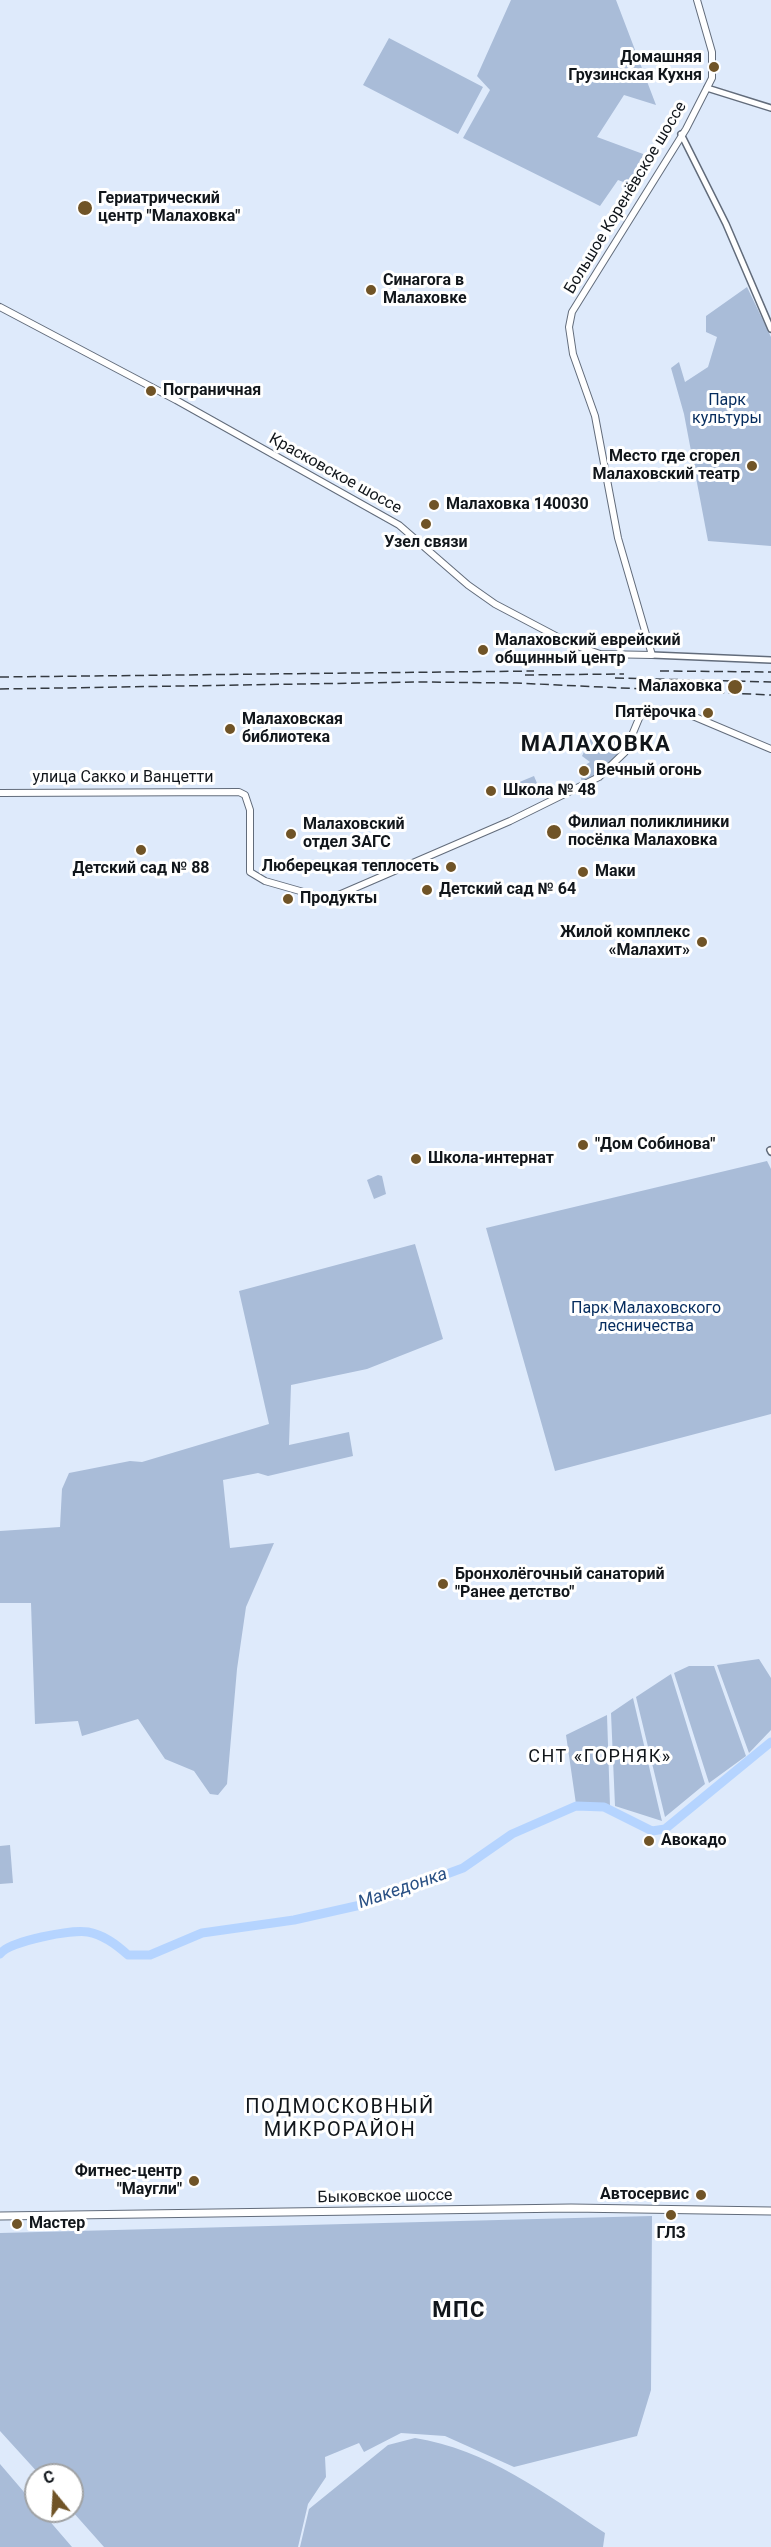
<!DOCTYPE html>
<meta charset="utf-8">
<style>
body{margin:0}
#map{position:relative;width:771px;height:2547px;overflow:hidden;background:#deeafb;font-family:Roboto,sans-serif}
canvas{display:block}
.north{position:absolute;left:24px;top:2463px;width:60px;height:60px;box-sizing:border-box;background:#fff;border:2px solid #a0a2a4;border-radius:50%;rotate:342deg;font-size:16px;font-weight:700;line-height:24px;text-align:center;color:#11161b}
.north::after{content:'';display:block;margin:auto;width:21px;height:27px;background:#705427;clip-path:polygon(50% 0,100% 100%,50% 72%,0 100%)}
</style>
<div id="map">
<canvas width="771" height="2547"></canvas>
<div class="north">С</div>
</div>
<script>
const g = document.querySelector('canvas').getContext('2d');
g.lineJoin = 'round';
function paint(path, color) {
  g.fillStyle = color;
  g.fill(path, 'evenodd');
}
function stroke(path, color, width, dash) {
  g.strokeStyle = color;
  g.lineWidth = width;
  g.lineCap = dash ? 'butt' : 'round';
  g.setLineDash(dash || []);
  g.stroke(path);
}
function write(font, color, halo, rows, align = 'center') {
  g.font = font + ' Roboto,sans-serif';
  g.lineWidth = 6;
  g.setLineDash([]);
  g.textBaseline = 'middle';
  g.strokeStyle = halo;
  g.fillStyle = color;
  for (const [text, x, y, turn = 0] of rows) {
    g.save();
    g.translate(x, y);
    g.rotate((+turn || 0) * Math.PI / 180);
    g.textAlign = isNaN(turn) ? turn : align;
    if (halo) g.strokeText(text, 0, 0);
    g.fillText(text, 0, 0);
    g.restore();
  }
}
const green = new Path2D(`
 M511 0H616L656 105 624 95 597 137 654 158 634 186 618 180 600 206 463 138 490 90 477 76Z
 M389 38 483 87 458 134 363 85Z
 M747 287 771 337V546L708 541 684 414 671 368 679 362 685 382 708 367 717 337 706 332V316Z
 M591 738 626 742C616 761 601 773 582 784L579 769 590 762 582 756Z
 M534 776 539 788 521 795 517 783Z
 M767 1161 771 1169V1414L555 1471 486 1228Z
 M378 1175 382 1176 386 1194 374 1199 367 1180Z
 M415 1244 443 1339 367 1369 291 1385 289 1445 349 1432 353 1456 268 1476 258 1473 223 1480 230 1548 274 1543 246 1607 237 1669 227 1784 218 1795 210 1794 194 1771 165 1759 138 1719 82 1736 78 1721 35 1724 31 1603H0V1531L60 1527 62 1489 69 1473 130 1461 142 1462 269 1424 239 1291Z
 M759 1659 771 1678V1730L749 1753 717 1665Z
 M689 1666H714L746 1756 709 1783 674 1673Z
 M671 1674 705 1784 665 1817 636 1697Z
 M633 1698 659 1809 662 1821 615 1806 611 1713Z
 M607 1715 610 1806 576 1804 566 1735Z
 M10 1845 13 1883 0 1884V1846Z
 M652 2216 651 2390 637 2436 514 2467 445 2436 401 2433 364 2452 359 2443 325 2457 326 2477 308 2504 298 2547H104L72 2511V2475H40L0 2431V2233Z
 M415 2438C486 2449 546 2494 605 2533L603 2547H300L309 2509 388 2445Z
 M0 2464 36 2506V2511H41L72 2547H0Z`);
const river = new Path2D(`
 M0 1954C9 1941 73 1929 88 1932 104 1935 116 1944 128 1955H150L202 1933 294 1920 365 1904 463 1868 512 1834 576 1806 604 1807 652 1831 665 1829 771 1742`);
const tertiary = new Path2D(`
 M707 88 771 108
 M681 134 726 224 771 329
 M652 655 771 660
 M770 1150 771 1152`);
const secondary = new Path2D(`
 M0 307 176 400 399 525 468 585 495 604 571 644 600 654 652 655 618 538 595 416 573 354 569 327 572 312 686 129 712 78V52L697 0
 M0 793 239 792 245 795 250 810V872L265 881 328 899 334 897 510 821 599 777 625 752 640 716 650 710 688 714 771 749`);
const primary = new Path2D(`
 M0 2216 571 2208 771 2211`);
const rail = new Path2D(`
 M660 671 771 672
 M525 675 624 674
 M0 677 534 671
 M615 678 771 682
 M0 689 421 682 516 683 771 695`);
const markers = [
 [714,67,6,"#705427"],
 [85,208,8,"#705427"],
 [371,290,6,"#705427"],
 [151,391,6,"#705427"],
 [752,466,6,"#705427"],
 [434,505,6,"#705427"],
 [426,524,6,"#705427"],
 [483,650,6,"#705427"],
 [735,687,8,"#705427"],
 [708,713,6,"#705427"],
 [230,729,6,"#705427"],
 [584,771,6,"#705427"],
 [491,791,6,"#705427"],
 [554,832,8,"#705427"],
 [291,834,6,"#705427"],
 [141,850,6,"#705427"],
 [451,867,6,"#705427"],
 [583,872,6,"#705427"],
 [427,890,6,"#705427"],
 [288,899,6,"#705427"],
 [702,942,6,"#705427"],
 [583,1145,6,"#705427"],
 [416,1159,6,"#705427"],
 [443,1584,6,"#705427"],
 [649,1841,6,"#705427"],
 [194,2181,6,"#705427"],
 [701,2195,6,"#705427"],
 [671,2215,6,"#705427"],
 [17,2224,6,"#705427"]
];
const poiNames = [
 ["Домашняя",702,58,"right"],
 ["Грузинская Кухня",702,76,"right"],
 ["Гериатрический",98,199],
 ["центр \"Малаховка\"",98,217],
 ["Синагога в",383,281],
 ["Малаховке",383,299],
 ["Пограничная",163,391],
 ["Место где сгорел",740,457,"right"],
 ["Малаховский театр",740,475,"right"],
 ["Малаховка 140030",446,505],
 ["Узел связи",426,543,"center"],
 ["Малаховский еврейский",495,641],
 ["общинный центр",495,659],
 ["Малаховка",722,687,"right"],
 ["Пятёрочка",696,713,"right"],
 ["Малаховская",242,720],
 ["библиотека",242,738],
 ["Вечный огонь",596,771],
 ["Школа № 48",503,791],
 ["Филиал поликлиники",568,823],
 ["посёлка Малаховка",568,841],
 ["Малаховский",303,825],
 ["отдел ЗАГС",303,843],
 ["Люберецкая теплосеть",439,867,"right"],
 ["Детский сад № 88",141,869,"center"],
 ["Маки",595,872],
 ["Детский сад № 64",439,890],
 ["Продукты",300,899],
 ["Жилой комплекс",690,933,"right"],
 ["«Малахит»",690,951,"right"],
 ["\"Дом Собинова\"",595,1145],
 ["Школа-интернат",428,1159],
 ["Бронхолёгочный санаторий",455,1575],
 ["\"Ранее детство\"",455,1593],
 ["Авокадо",661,1841],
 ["Фитнес-центр",182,2172,"right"],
 ["\"Маугли\"",182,2190,"right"],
 ["Автосервис",689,2195,"right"],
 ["Мастер",29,2224],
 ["ГЛЗ",671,2234,"center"]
];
const streetNames = [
 ["Большое Коренёвское шоссе",626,198,-59],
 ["Красковское шоссе",335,474,29],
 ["улица Сакко и Ванцетти",123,778],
 ["Быковское шоссе",385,2197,-1]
];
const parkNames = [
 ["Парк",727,401],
 ["культуры",727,419],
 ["Парк Малаховского",646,1309],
 ["лесничества",646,1327]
];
const neighbourhoodNames = [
 ["СНТ «ГОРНЯК»",600,1757]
];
const waterNames = [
 ["Македонка",403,1889,-19]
];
const quarterNames = [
 ["ПОДМОСКОВНЫЙ",340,2108],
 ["МИКРОРАЙОН",340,2131]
];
const districtNames = [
 ["МАЛАХОВКА",596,745],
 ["МПС",459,2311]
];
paint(green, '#a9bcd8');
stroke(river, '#b5d4ff', 9);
stroke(tertiary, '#626c7b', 8);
stroke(secondary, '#626c7b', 8);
stroke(primary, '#626c7b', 9);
stroke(tertiary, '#fff', 5);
stroke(secondary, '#fff', 6);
stroke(primary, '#fff', 7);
stroke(rail, '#343a41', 1.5, [9, 4.5]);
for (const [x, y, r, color] of markers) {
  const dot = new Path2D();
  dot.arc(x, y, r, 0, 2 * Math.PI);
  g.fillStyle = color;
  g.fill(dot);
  stroke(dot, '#fff', 2);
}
write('bold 16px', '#11161b', '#fff', poiNames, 'left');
write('16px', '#11161b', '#fff', streetNames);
write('16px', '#052c5e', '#fff', parkNames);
g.letterSpacing = '1.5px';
write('18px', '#11161b', '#fff', neighbourhoodNames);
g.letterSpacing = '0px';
write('italic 18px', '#295084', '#fff', waterNames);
g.letterSpacing = '1.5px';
write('20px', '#11161b', '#fff', quarterNames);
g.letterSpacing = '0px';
g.letterSpacing = '1.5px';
write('bold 22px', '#11161b', '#fff', districtNames);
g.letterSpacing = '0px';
</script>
